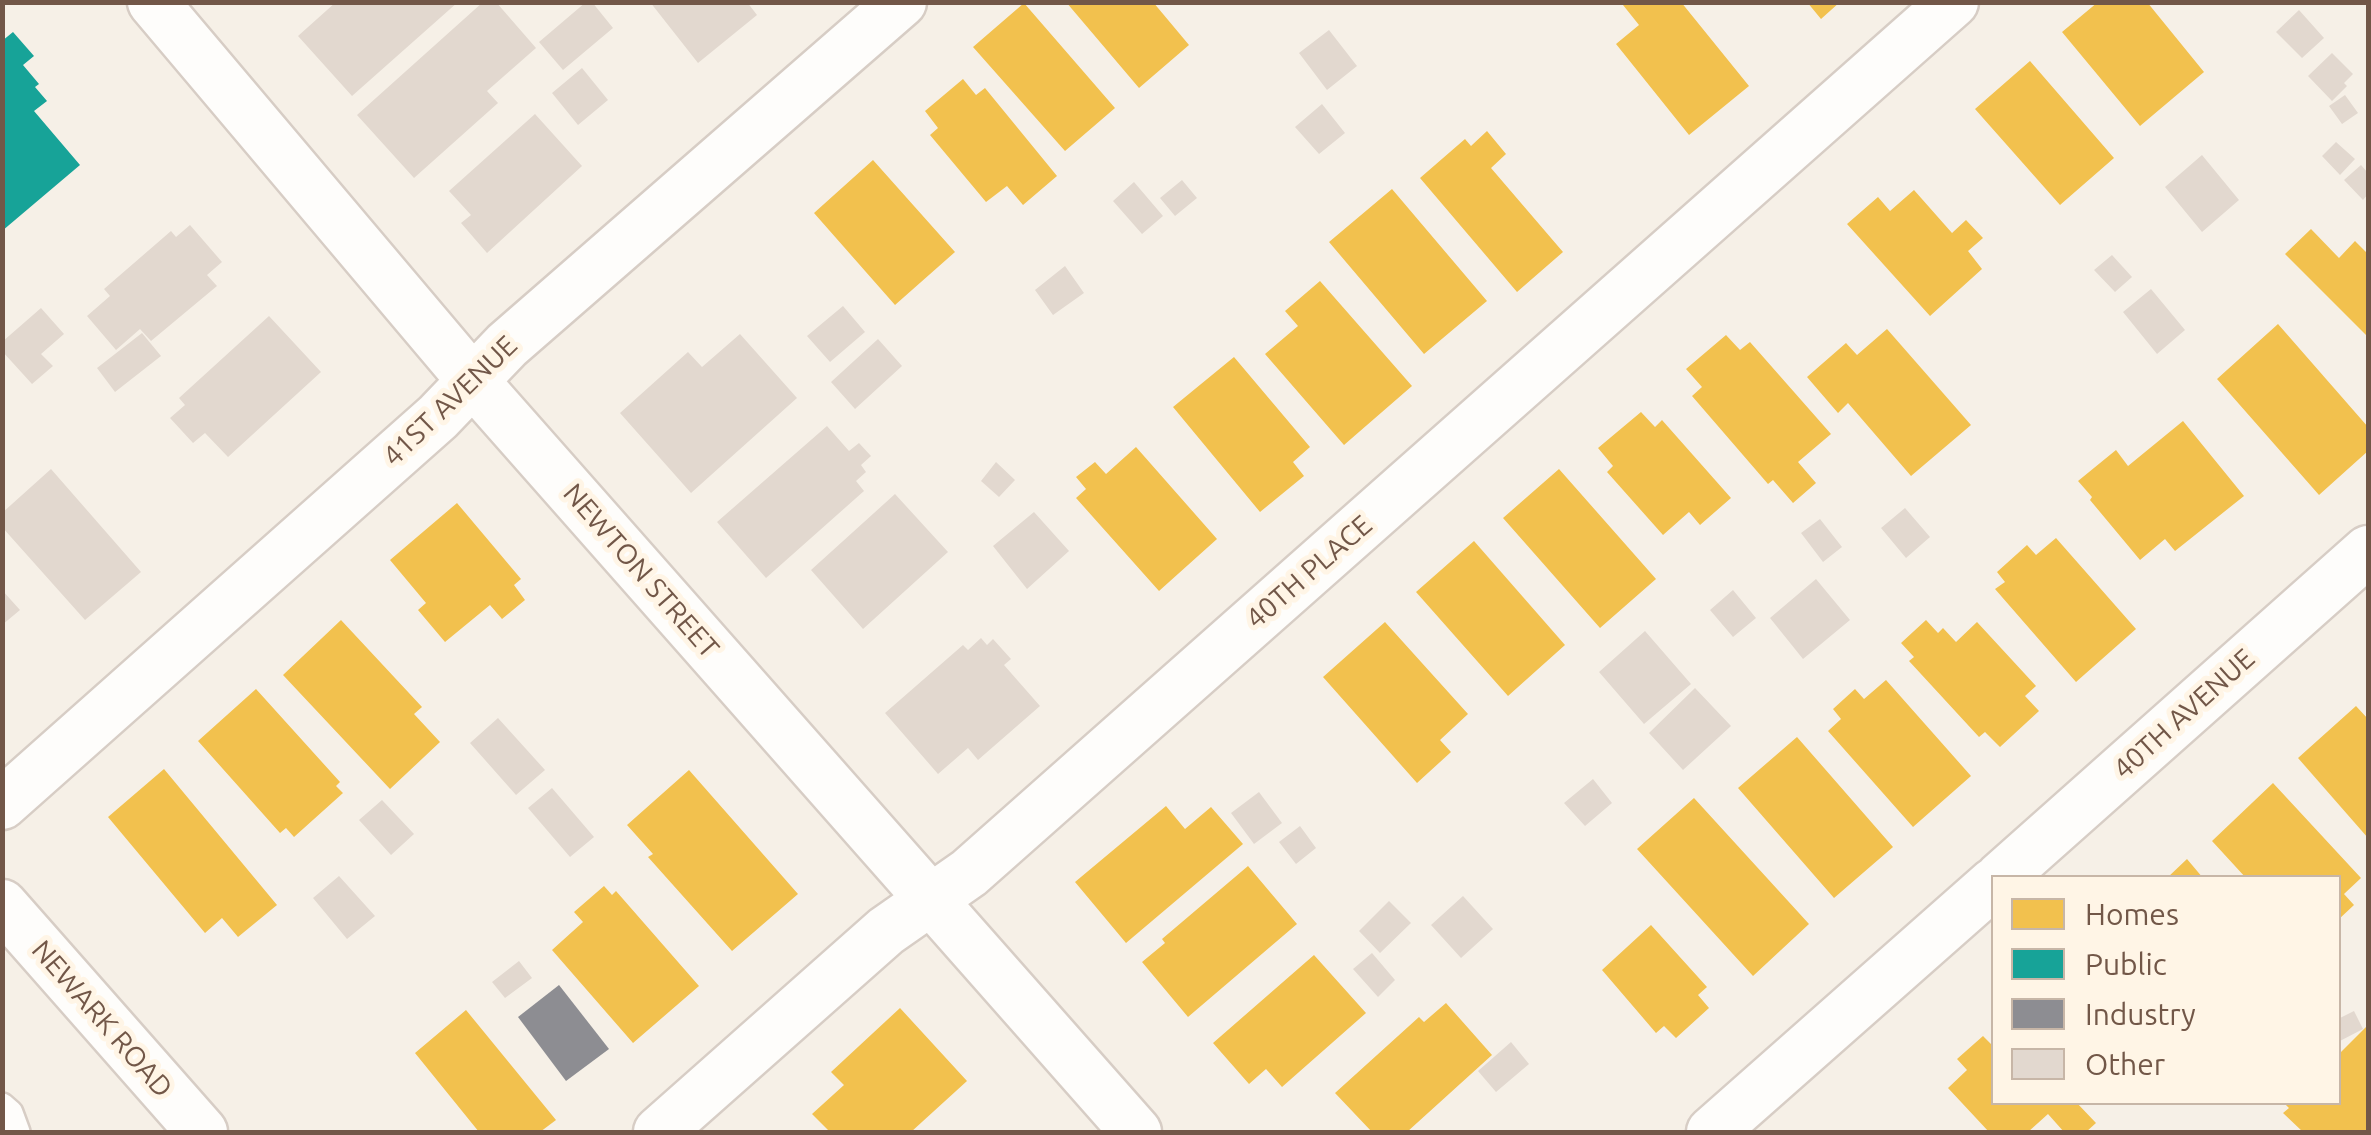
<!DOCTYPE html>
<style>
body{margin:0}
#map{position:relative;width:2371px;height:1135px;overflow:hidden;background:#f6f0e7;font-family:Ubuntu,sans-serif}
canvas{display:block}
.frame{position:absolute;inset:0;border:5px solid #725748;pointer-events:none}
.legend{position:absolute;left:1991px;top:875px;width:350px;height:230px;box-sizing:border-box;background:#fff5e6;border:2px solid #c7b6a7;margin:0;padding:12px 18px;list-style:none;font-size:30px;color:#725748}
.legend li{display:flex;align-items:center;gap:20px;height:50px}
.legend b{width:50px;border:2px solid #c7b6a7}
</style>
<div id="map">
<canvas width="2371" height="1135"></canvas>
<div class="frame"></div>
<ul class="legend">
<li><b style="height:28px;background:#f2c14e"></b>Homes</li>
<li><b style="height:28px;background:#17a398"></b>Public</li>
<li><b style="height:28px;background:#8d8d92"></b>Industry</li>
<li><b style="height:28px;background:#e2d8cf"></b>Other</li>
</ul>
</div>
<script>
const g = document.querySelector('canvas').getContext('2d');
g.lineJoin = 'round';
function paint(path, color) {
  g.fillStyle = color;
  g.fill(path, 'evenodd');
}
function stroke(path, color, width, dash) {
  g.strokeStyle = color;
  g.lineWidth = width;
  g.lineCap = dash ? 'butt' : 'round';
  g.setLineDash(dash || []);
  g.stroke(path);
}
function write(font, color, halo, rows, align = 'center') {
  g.font = font + ' Ubuntu,sans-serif';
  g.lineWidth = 10;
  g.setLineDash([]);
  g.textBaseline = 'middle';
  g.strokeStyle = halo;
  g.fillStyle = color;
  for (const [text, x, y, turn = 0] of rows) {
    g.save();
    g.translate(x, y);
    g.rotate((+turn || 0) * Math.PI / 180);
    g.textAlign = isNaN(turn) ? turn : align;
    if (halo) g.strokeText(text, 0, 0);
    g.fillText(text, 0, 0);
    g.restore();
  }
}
const homes = new Path2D(`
 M1066 2H1153L1189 45 1139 88Z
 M1626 2H1681L1749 86 1689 135 1616 44 1639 25 1623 5Z
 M1807 2H1840L1821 19Z
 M2098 2H2147L2204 72 2140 126 2062 32Z
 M1024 3 1115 108 1065 151 973 47Z
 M2030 61 2114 158 2060 205 1975 109Z
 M963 79 976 95 985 88 1057 176 1023 205 1007 186 986 202 930 135 938 128 925 111Z
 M1487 131 1506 154 1491 168 1563 252 1517 292 1420 178 1465 139 1471 146Z
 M873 160 955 252 895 305 814 213Z
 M1392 189 1487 301 1424 354 1329 242Z
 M1914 190 1952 233 1966 220 1983 238 1968 251 1982 269 1930 316 1847 224 1878 197 1890 211Z
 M2311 229 2339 258 2355 241 2368 254V337L2285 254Z
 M1320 281 1412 386 1344 445 1265 354 1298 326 1285 311Z
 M2278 324 2368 427V451L2319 495 2217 379Z
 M1887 329 1971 425 1911 476 1848 403 1838 413 1807 377 1846 343 1857 355Z
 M1726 335 1740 350 1750 342 1831 434 1798 462 1816 483 1793 503 1773 480 1768 484 1692 396 1702 387 1686 369Z
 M1234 357 1310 447 1293 462 1304 476 1260 512 1173 407Z
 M1641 412 1655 427 1662 420 1731 498 1700 525 1689 512 1663 535 1607 472 1613 466 1598 448Z
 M2183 421 2244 496 2175 551 2165 539 2140 560 2090 500 2092 497 2078 481 2116 450 2128 466Z
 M1136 447 1217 539 1159 591 1076 498 1086 489 1076 477 1095 462 1106 474Z
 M1559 469 1656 579 1600 628 1503 518Z
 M457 503 521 579 514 585 525 600 502 619 490 605 445 642 418 610 426 603 390 560Z
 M2056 538 2136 629 2076 682 1995 589 2005 582 1997 572 2027 545 2036 555Z
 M1474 541 1565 645 1508 696 1416 592Z
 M341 620 422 707 414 714 440 742 390 789 283 675Z
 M1926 620 1938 633 1943 628 1956 642 1977 622 2036 686 2025 696 2039 711 2000 747 1985 732 1979 737 1909 661 1914 657 1901 643Z
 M1385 622 1468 714 1440 740 1451 752 1417 783 1323 677Z
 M1886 680 1971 776 1913 827 1828 731 1841 719 1833 709 1855 689 1864 699Z
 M256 689 340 782 336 786 343 793 294 837 286 828 280 833 198 741Z
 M2356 706 2368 719V838L2298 758Z
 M1797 737 1893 847 1834 898 1738 788Z
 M164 769 277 905 238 937 222 918 205 933 108 817Z
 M689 770 798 894 732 951 648 857 653 854 627 825Z
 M2273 783 2361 878 2344 894 2354 905 2338 920V878H2246L2212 841Z
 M1694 798 1809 924 1753 976 1637 849Z
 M1166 806 1185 829 1211 807 1243 844 1126 943 1075 882Z
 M2187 859 2203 878H2167Z
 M1248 866 1297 924 1188 1017 1142 962 1165 943 1162 939Z
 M604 886 612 895 616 891 699 986 633 1043 552 950 583 922 574 912Z
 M1651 925 1707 987 1698 995 1709 1008 1676 1038 1664 1026 1656 1033 1602 970Z
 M1314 955 1366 1013 1282 1087 1266 1069 1249 1084 1213 1043Z
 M1446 1003 1492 1055 1407 1132H1372L1335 1093 1419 1017 1424 1022Z
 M900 1008 967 1081 911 1132H830L812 1114 844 1085 831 1072Z
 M466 1010 556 1120 540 1132H479L415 1053Z
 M2368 1025V1132H2303L2283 1113 2289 1108 2283 1102H2338V1055Z
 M1983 1036 1994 1047V1102H2076L2096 1123 2086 1132H2064L2048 1114 2028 1132H1989L1948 1088 1967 1070 1957 1059Z`);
const public = new Path2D(`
 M13 32 34 56 23 65 39 84 35 87 47 101 34 111 80 165 2 231V41Z`);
const industry = new Path2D(`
 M559 985 609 1049 566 1081 518 1017Z`);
const building = new Path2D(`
 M336 2H458L352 96 298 36Z
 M483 2H496L536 48 487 91 498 103 414 178 357 115Z
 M586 2H592L613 28 563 70 539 42Z
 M650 2H747L757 15 698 63Z
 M2299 10 2324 38 2302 58 2276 32Z
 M1329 30 1357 66 1327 90 1299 53Z
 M2332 53 2353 74 2344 83 2347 86 2332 101 2308 76Z
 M582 68 608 100 578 125 552 93Z
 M2345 95 2358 113 2342 124 2329 106Z
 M1322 104 1345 133 1319 154 1295 127Z
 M535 114 582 166 487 253 461 223 471 215 449 191Z
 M2336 142 2355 159 2340 175 2322 156Z
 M2202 155 2239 200 2202 232 2165 187Z
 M2361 165 2368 173V194L2363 200 2344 180Z
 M1182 180 1197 198 1175 216 1160 198Z
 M1134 182 1163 216 1142 234 1113 201Z
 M190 225 222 262 207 275 217 286 151 341 140 329 116 350 87 316 110 296 104 289 171 231 176 237Z
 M2112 255 2132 277 2115 292 2094 270Z
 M1065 266 1084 293 1053 315 1035 290Z
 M2151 289 2185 330 2157 354 2123 312Z
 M843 306 865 332 830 362 807 336Z
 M41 308 64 334 41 354 53 366 32 384 2 351V342Z
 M269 316 321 372 228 457 205 433 193 443 170 418 185 405 179 398Z
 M142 333 161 356 115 392 97 368Z
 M740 334 797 398 691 493 620 413 688 352 702 367Z
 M878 339 902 366 855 409 831 382Z
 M827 426 849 451 859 443 871 456 861 465 866 472 856 481 864 491 766 578 717 522Z
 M996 462 1015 480 999 497 981 481Z
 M51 469 141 572 85 620 2 527V513Z
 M895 494 948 552 863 629 811 570Z
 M1905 508 1930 537 1906 558 1881 528Z
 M1034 512 1069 551 1027 589 993 546Z
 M1820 519 1842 547 1823 562 1801 533Z
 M1816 579 1850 620 1803 659 1770 618Z
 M2 590 20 610 2 625Z
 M1733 590 1756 618 1733 637 1710 610Z
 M1645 631 1691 684 1644 724 1599 672Z
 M981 638 987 645 993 639 1011 659 1004 665 1040 706 978 760 968 748 938 774 885 713 963 645 968 650Z
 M1695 688 1731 726 1683 770 1649 733Z
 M498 718 545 770 516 795 470 743Z
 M1593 779 1612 803 1585 826 1564 803Z
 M552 788 594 837 570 857 528 808Z
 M1259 792 1282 823 1254 844 1231 813Z
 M382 800 414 834 391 855 359 820Z
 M1300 826 1316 848 1296 864 1279 842Z
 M339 876 375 916 347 939 313 898Z
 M1463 896 1493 929 1461 958 1431 925Z
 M1389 901 1411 923 1380 953 1359 931Z
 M1372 953 1395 980 1378 997 1353 969Z
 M519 961 532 978 505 998 492 982Z
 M2354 1011 2363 1029 2338 1042V1019Z
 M1511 1042 1529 1064 1496 1092 1478 1071Z`);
const service = new Path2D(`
 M2 1106 10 1113 17 1132`);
const minor = new Path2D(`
 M153 2 473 381 1136 1132
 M2 804 438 417 507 345 901 2
 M2000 878 2368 551
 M2 905 202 1132
 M659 1132 886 931 969 873 1953 2
 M1712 1132 1994 883`);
const streetNames = [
 ["41ST AVENUE",450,401,-44],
 ["NEWTON STREET",641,571,49],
 ["40TH PLACE",1309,572,-41],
 ["40TH AVENUE",2184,714,-42],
 ["NEWARK ROAD",102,1019,49]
];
paint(homes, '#f2c14e');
paint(public, '#17a398');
paint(industry, '#8d8d92');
paint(building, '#e2d8cf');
stroke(service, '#d7cdc5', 30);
stroke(minor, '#d7cdc5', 55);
stroke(service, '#fefdfb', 25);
stroke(minor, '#fefdfb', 50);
write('28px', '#725748', '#fff5e6', streetNames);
</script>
